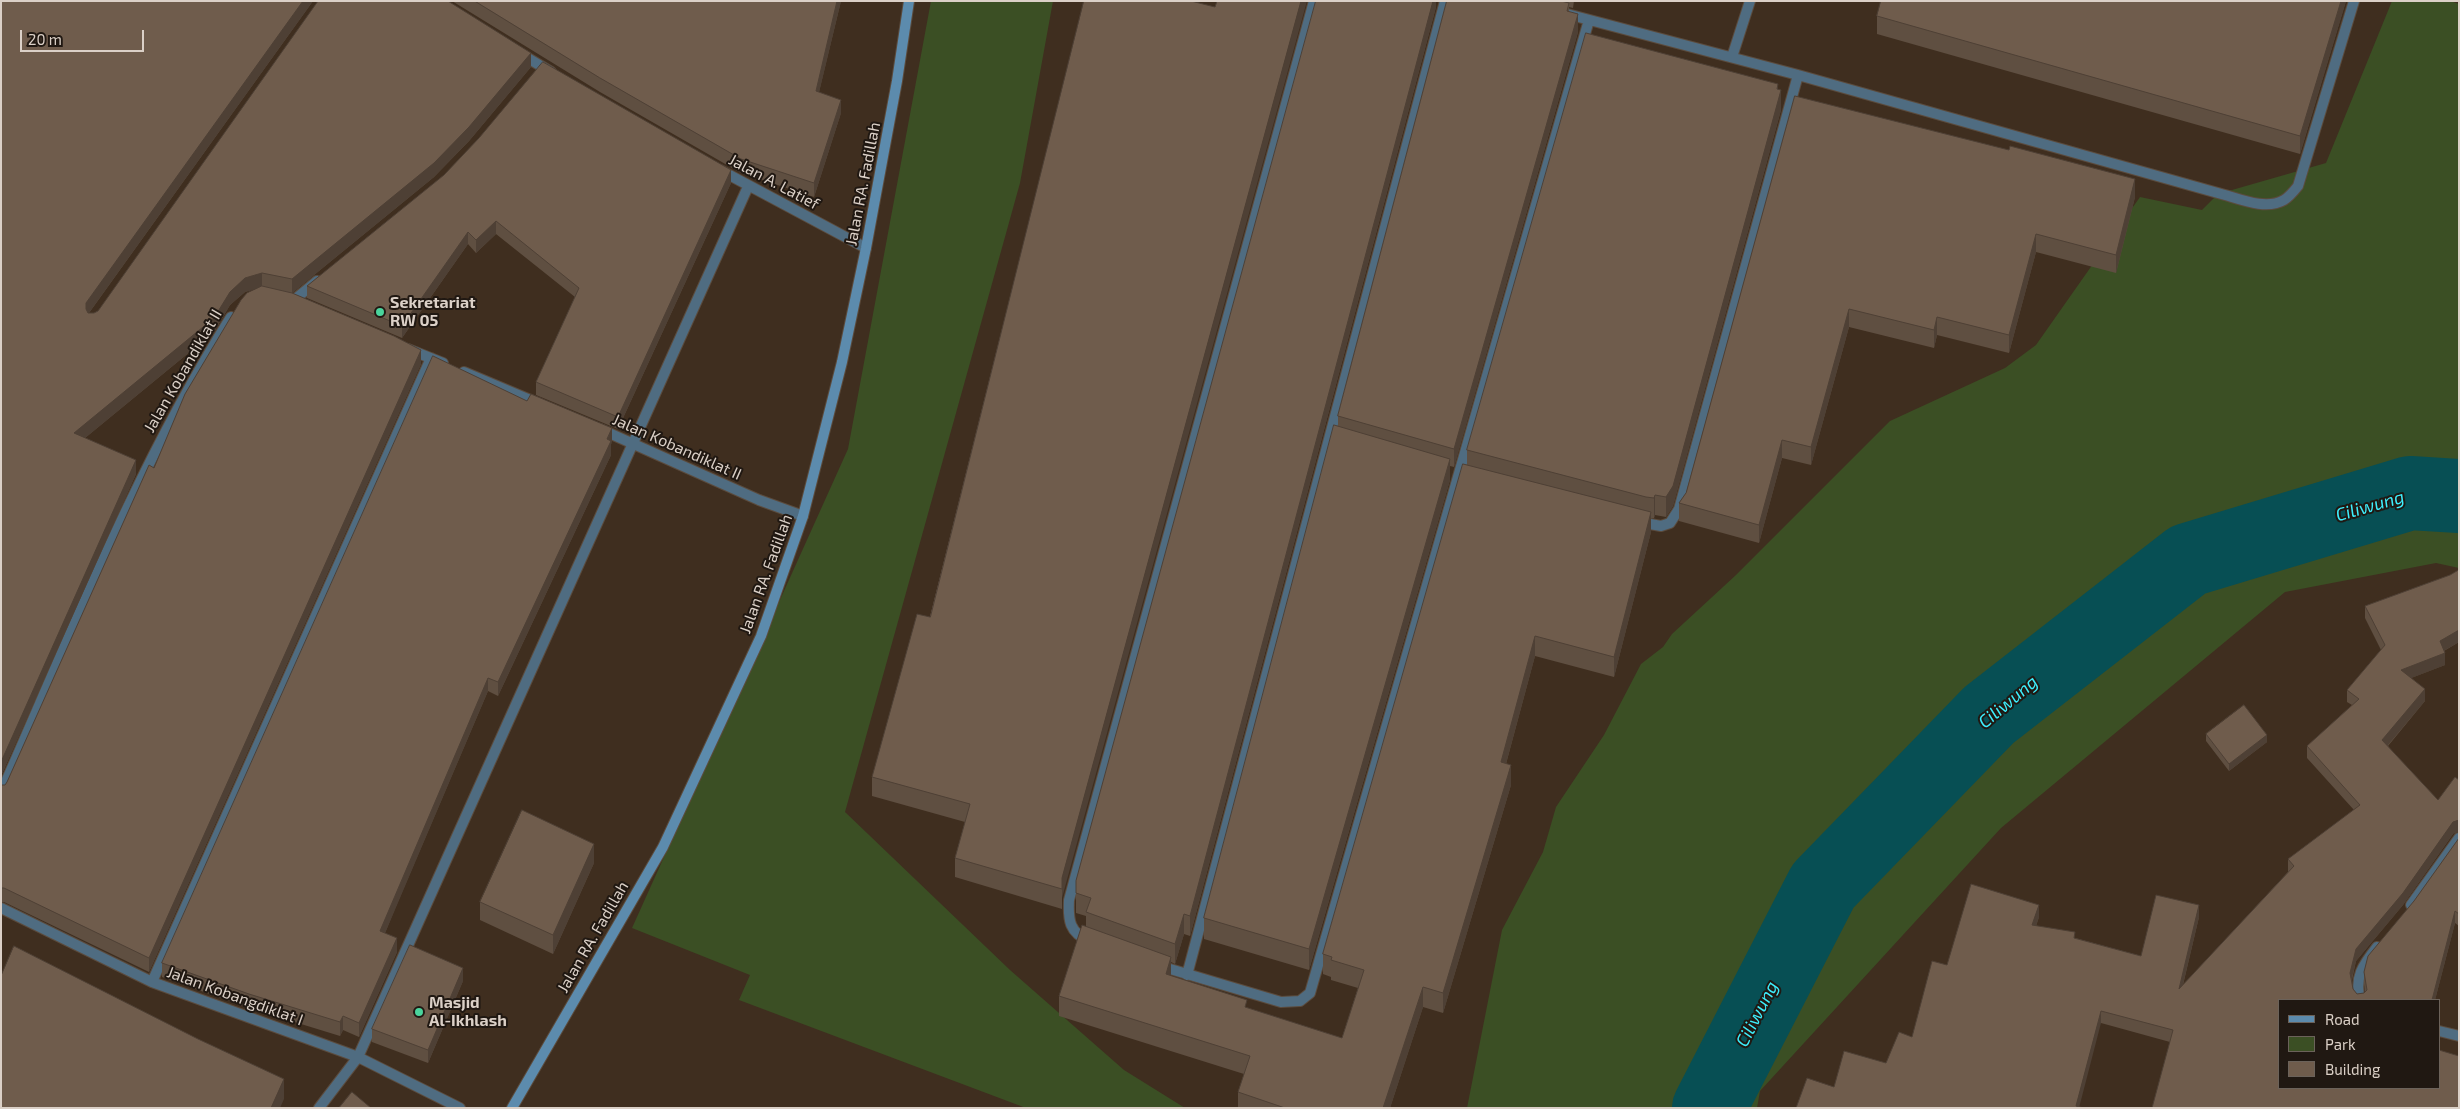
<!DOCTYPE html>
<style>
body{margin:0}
#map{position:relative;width:2460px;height:1109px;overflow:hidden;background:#3f2e1f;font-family:"Exo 2",sans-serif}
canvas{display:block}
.frame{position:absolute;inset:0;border:2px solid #dbd0c7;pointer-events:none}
.legend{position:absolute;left:2278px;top:999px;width:162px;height:90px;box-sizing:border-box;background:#201812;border:1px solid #6b625a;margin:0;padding:6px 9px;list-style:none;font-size:15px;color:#dbd0c7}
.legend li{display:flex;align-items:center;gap:10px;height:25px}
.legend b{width:25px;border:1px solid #6b625a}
.scale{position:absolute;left:20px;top:30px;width:124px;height:22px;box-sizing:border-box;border:2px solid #dbd0c7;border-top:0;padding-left:6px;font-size:15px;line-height:18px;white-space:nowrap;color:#dbd0c7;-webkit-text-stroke:4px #201812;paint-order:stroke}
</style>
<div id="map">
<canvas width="2460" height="1109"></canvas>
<div class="frame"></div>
<ul class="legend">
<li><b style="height:6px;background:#5c8bad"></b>Road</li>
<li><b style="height:14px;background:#3b4f24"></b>Park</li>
<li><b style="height:14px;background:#6f5c4c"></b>Building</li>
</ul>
<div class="scale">20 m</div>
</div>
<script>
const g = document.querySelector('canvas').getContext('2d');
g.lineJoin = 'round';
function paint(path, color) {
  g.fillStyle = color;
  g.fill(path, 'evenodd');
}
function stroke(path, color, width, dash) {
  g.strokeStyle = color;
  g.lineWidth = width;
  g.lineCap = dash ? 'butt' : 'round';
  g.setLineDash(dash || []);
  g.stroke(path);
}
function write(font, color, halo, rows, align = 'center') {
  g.font = font + ' "Exo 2",sans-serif';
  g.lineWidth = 4;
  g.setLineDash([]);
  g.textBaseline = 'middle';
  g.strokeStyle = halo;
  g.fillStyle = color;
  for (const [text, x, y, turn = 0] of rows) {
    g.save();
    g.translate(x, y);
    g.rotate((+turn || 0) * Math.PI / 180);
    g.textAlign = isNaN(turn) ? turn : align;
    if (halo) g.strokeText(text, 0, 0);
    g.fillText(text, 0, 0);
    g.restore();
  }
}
const green = new Path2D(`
 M931 1H1053L1020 183 845 812 1010 970 1124 1070 1185 1108H1026L739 1000 750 975 632 928 848 449Z
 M2392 1H2450L2459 4V568L2436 563 2285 592 2001 828 1760 1091 1757 1108H1467L1502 930 1543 852 1556 807 1604 735 1641 664 1663 647 1672 634 1736 575 1890 421 2005 368 2036 345 2140 197 2202 210 2218 194 2326 163Z`);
const river = new Path2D(`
 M1709 1108 1823 886 1989 715 2188 560 2410 493 2459 496`);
const street = new Path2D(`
 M1567 14 1798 75 2225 195C2242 200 2267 210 2284 200 2289 197 2294 191 2298 186L2354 1
 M521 54 551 72
 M1732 57 1750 1
 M720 170 866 248
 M294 300 317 281
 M408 349 443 363
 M464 372 540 404
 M600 429 759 500 803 516
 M1639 522 1661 526 1670 523 1679 509 1798 75
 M1 793C72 632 137 467 231 317
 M2411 905 2459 838
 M1 908 152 982 358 1057 460 1108
 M1090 941C1069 933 1068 920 1069 900L1314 1
 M1160 966 1281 1002 1300 1001 1310 993 1589 20
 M1187 975 1445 1
 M152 982 431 358
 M2360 1000C2354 977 2363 965 2377 947
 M2439 1031 2459 1036
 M319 1108 358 1057 746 191`);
const secondary = new Path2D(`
 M512 1108 663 847 761 636 803 516 842 362 866 248 897 81 909 1`);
const wall = new Path2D(`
 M1 1H313L89 313H94L531 67 469 141 434 177 292 293 421 364 149 972 4 902H1V785H5L7 782 154 468 261 287 245 292 230 305 214 332 85 438 136 474 1 776Z
 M452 1H841L819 92 841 113 814 197 741 173 600 92Z
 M1084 1 1062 898V909L955 877V858L965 822 872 796V777L930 617Z
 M1436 1V7L1190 936 1184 934 1175 964 1171 962V976L1247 1008 1342 1038 1358 988 1331 980V977L1323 974V954L1467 465V450L1778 89 1781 110 1673 506 1666 517 1655 515 1654 518H1651V532L1614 677 1535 656 1506 764 1511 785 1443 1013 1423 1007 1390 1108H1238V1092L1244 1074 1059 1016V996L1086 926V916L1076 913V881Z
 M1447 1H1574L1573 8 1569 7V12L1578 32 1454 467 1450 466V480L1309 970 1204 939V918L1338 426V416Z
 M1881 1H2346L2300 154 1877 34V16Z
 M1795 96 2135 197 2116 273 2036 252 2009 353 1937 335 1934 348 1849 327 1811 465 1782 458 1759 543 1679 521V503L1686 493Z
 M444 175 731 183 618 429 536 395V382L575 297 496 234 476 253 468 244 402 338 307 298V286Z
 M612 442 611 444V455L498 696 488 691 394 911 385 933 397 952 359 1037 343 1030 340 1036 249 1008 162 977V963Z
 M2459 570V642L2444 651 2445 665 2411 678 2425 701 2388 746 2453 834 2403 905 2356 961 2352 980 2353 989 2357 994 2364 993 2365 992 2364 984V972L2459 838V926L2455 923 2435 1000H2279L2170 1042 2101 1023 1834 1087 1886 1063 1912 1037 1947 965 2039 917 2036 926 2075 938 2141 956 2199 917 2183 985 2288 872V859L2354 810 2307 758V746L2352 705 2347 702V690L2381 650 2365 618V606L2450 575Z
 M2206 734 2267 742 2229 771 2206 741Z
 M594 863 553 954 480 920V902Z
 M463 981 428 1063 372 1042V1029Z`);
const shadedWall = new Path2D(`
 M303 1H313L86 317V303Z
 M837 1H841L816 105V91Z
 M1301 1H1307L1062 898V909V878Z
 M1433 1H1436V7L1190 936V916Z
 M2341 1H2346L2300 154V136Z
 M1578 14V32L1454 467V449Z
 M531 53V67L469 141 434 177 292 293V279Z
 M1778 84V101L1781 90V110L1673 506 1666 517V497Z
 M841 100V113L814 197V183Z
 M731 170V183L618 429V417Z
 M2135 179V197L2116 273V255Z
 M496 221V234L476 253V240Z
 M468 232V244L402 338V326Z
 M2036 234V252L2009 353V335Z
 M262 273V287L245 292 230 305 214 332 74 447V433L245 278Z
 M1849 309V327L1811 465V447Z
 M1937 317V335L1934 348V330Z
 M421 350V364L149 972V958Z
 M612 428V442L611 444V455L498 696V682Z
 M1782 440V458L1759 543V525Z
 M1450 459V480L1309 970V949Z
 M136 460V474L1 776V762Z
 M1655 495V515L1654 518V498Z
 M1651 512V532L1614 677V657Z
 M2459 630V642L2440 653V641Z
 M1535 636V656L1501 782V762Z
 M2445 653V665L2401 682V670Z
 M488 678V691L380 945V931Z
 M2425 689V701L2382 752V740Z
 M2267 735V742L2229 771V764Z
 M1511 765V785L1443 1013V993Z
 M2459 820V832L2453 834 2403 905 2356 961 2350 985V973L2356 949 2453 822Z
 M594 844V863L553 954V935Z
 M2039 905V917L2032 938V925Z
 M2199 905V917L2179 1001V989Z
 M2455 911V923L2435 1000H2432Z
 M1184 914V934L1175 964V944Z
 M397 938V952L359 1037V1023Z
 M1171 957V977L1166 974Z
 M463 968V981L428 1063V1050Z
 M1423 987V1007L1390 1108H1383Z
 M2101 1011V1023L2079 1108 2076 1106Z
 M343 1016V1030L340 1036V1022Z
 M284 1079V1099L280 1108H271Z`);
const building = new Path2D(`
 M1 1H303L86 303V309L88 313H94L98 311 318 1H448L531 53 469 127 434 163 292 279 262 273 245 278 230 292 214 318 74 433 136 460 1 762Z
 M475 1H837L816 91 841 100 814 183 741 159 600 78Z
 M1084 1H1191L1215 7 1217 1H1301L1062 878V889L955 858 970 804 872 777 917 614 930 617Z
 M1316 1H1433L1190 916 1184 914 1175 944 1086 912 1091 898 1076 893V881Z
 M1447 1H1561L1569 3 1567 11 1578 14 1454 449 1338 416Z
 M1881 1H2341L2300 136 1877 16Z
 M1586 33 1778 84 1777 89 1781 90 1673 486 1666 497 1655 495 1654 498 1646 497 1467 450Z
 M543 62 731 170 618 417 536 382 579 288 496 221 476 240 468 232 402 326 307 286 444 175 479 138Z
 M1795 96 2009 150 2010 146 2135 179 2116 255 2036 234 2009 335 1937 317 1934 330 1849 309 1811 447 1782 440 1759 525 1679 503 1686 493Z
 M262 286 292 293 394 336 421 350 149 958 4 888H1V785H5L7 782 149 465 154 468 185 394 241 300 247 293Z
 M433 356 527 401 531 394 612 428 607 439 611 441 498 682 488 678 380 931 397 938 359 1023 343 1016 340 1022 249 994 162 963Z
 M1334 425 1450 459 1309 949 1204 918Z
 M1463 464 1651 512 1614 657 1535 636 1501 762 1511 765 1443 993 1423 987 1383 1108H1285L1238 1092 1250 1056 1059 996 1082 925 1171 957 1166 974 1247 1000 1245 1007 1342 1038 1364 970 1331 960 1332 957 1323 954Z
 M2459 570V630L2440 641 2445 653 2401 670 2425 689 2382 740 2438 800 2455 777 2459 780V820L2453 822 2403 893 2356 949 2350 973 2353 989 2357 994 2364 993 2367 990 2364 972 2368 956 2414 901 2459 838V914L2455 911 2432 1000H2279V1088H2439V1050L2459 1056V1108H2152L2173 1030 2101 1011 2076 1106 2084 1108H1796L1807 1078 1834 1087 1844 1051 1886 1063 1899 1032 1912 1037 1932 961 1947 965 1971 884 2039 905 2032 925 2075 932 2074 938 2141 956 2156 895 2199 905 2179 989 2294 866 2288 859 2360 805 2307 746 2359 699 2347 690 2385 645 2365 606 2450 575Z
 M2244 705 2267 735 2229 764 2206 734Z
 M522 810 594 844 553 935 480 902Z
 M410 945 463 968 428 1050 372 1029Z
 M14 946 198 1039 284 1079 271 1108H1V976Z
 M352 1092 371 1108H339Z`);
const markers = [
 [380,312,5,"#4ad49c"],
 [419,1012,5,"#4ad49c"]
];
const streetNames = [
 ["Jalan A. Latief",774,182,28],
 ["Jalan RA. Fadillah",863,184,-79],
 ["Jalan Kobandiklat II",183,371,-60],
 ["Jalan Kobandiklat II",677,447,24],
 ["Jalan RA. Fadillah",766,574,-70],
 ["Jalan RA. Fadillah",593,937,-60],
 ["Jalan Kobangdiklat I",235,996,20]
];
const poiNames = [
 ["Sekretariat",390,303],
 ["RW 05",390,321],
 ["Masjid",429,1003],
 ["Al-Ikhlash",429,1021]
];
const waterNames = [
 ["Ciliwung",2370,506,-16],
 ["Ciliwung",2008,702,-40],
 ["Ciliwung",1757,1014,-63]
];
paint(green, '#3b4f24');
stroke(river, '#074f54', 74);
stroke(street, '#5b4b3d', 12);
stroke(secondary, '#5b4b3d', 12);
stroke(street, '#4f6c81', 10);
stroke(secondary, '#5c8bad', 10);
paint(wall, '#5f4f41');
paint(shadedWall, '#4e4035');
paint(building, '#6f5c4c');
stroke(building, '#4e4035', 1);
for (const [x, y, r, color] of markers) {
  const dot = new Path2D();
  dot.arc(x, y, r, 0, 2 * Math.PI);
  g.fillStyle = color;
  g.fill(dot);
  stroke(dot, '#201812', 2);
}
write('16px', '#dbd0c7', '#201812', streetNames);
write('bold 16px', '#dbd0c7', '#201812', poiNames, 'left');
write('italic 18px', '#3deefc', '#201812', waterNames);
</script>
